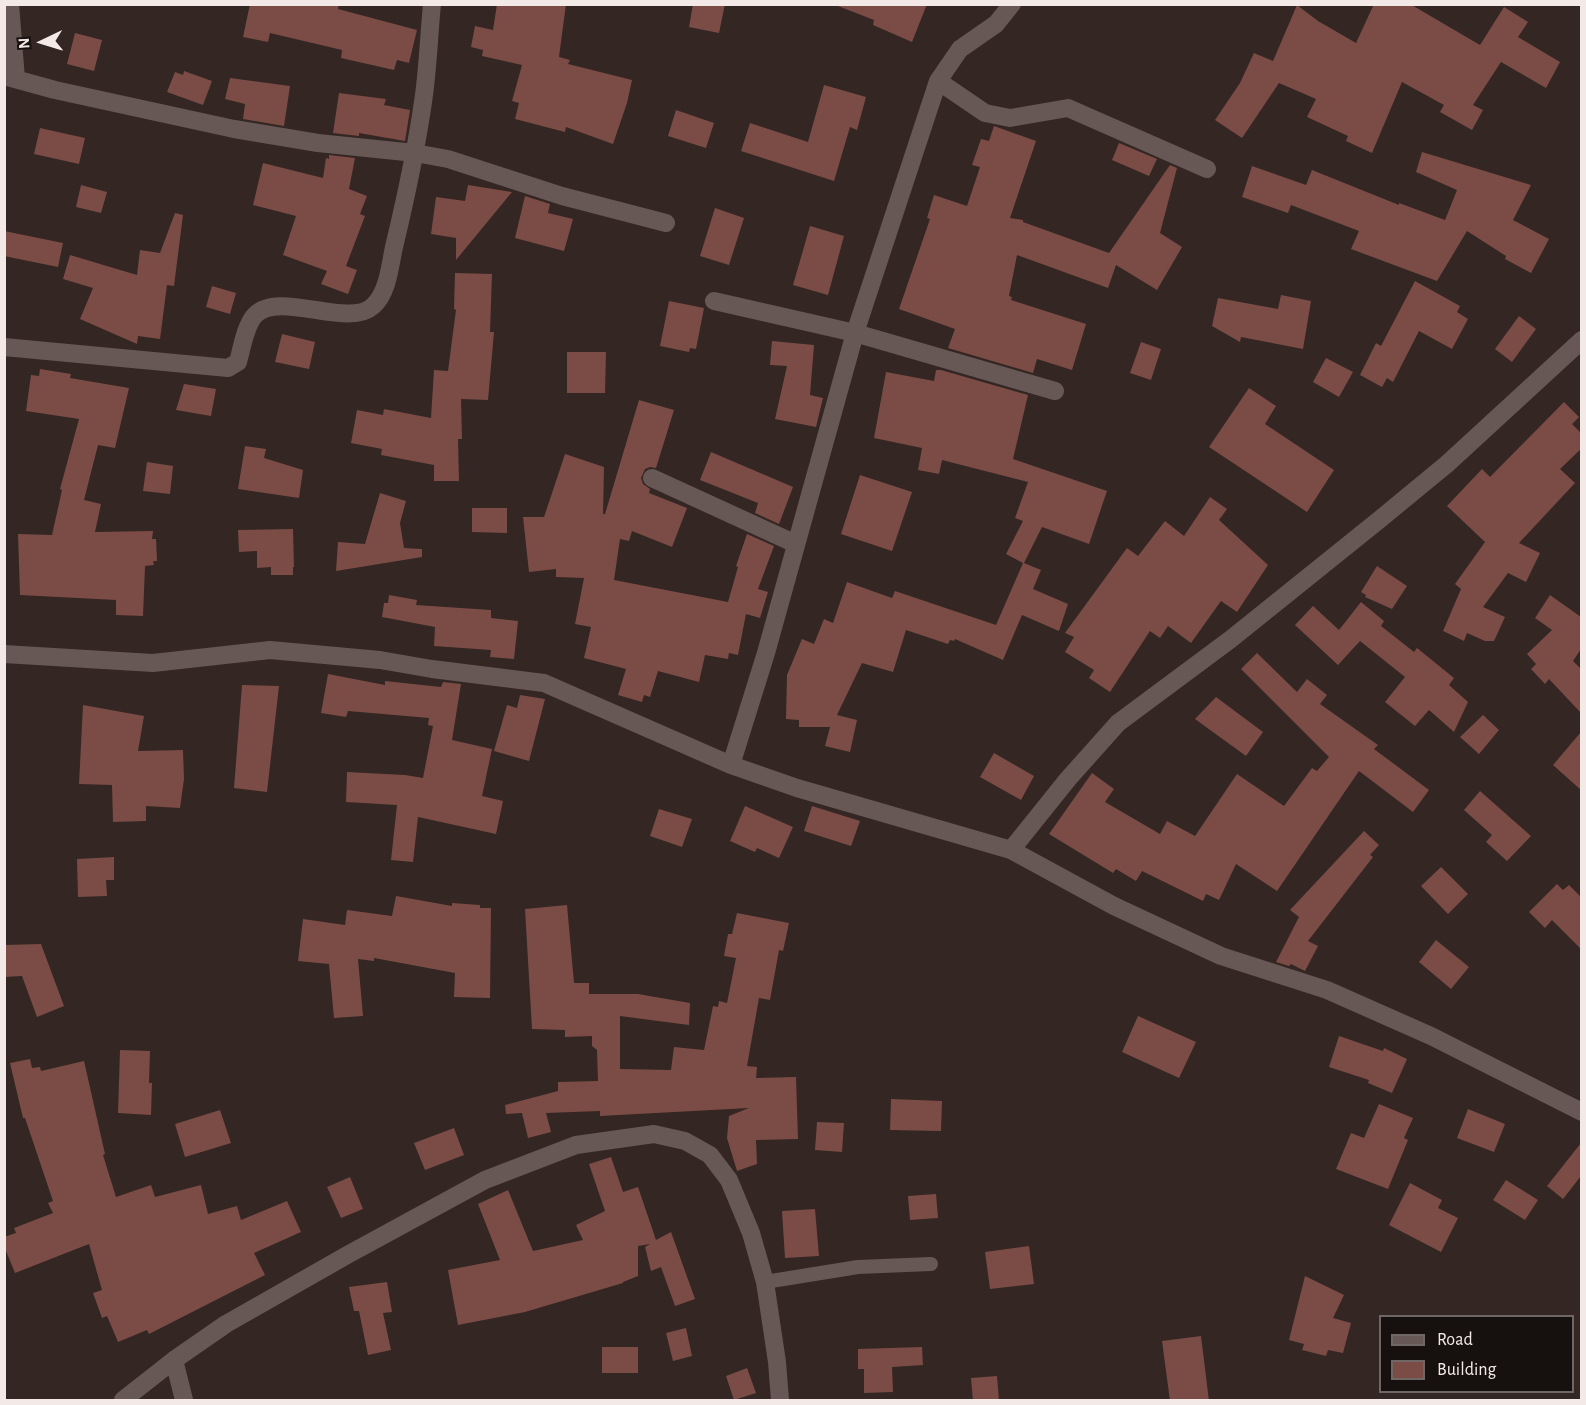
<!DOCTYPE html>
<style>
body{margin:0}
#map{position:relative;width:1586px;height:1405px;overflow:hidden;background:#332623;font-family:"Alegreya Sans",sans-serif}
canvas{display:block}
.frame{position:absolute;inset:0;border:6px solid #f3eae8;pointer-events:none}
.legend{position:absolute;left:1379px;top:1315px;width:195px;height:78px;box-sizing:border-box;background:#16100f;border:2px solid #6e6766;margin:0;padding:8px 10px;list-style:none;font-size:18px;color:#f3eae8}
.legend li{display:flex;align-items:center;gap:12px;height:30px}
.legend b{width:30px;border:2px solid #6e6766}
.north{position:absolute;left:12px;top:12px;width:60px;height:60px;-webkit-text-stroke:4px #16100f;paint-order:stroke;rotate:266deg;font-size:16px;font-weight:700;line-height:24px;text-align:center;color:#f3eae8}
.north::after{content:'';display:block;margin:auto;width:21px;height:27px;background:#f3eae8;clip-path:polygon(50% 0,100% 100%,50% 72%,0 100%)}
</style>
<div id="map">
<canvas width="1586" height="1405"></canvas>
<div class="frame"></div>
<ul class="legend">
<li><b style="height:8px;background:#675855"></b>Road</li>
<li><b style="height:16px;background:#7b4c45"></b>Building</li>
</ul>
<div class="north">N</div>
</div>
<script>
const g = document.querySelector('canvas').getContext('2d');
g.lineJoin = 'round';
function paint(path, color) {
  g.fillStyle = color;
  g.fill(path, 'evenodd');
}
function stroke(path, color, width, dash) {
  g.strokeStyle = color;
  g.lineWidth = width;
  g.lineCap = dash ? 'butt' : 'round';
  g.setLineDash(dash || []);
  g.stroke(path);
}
const building = new Path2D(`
 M250 4H339L338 9 417 30 409 63 397 60 394 70 341 58 342 50 270 33 268 42 243 37Z
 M497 4H566L559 57 570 60 568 64 632 80 627 103 613 144 566 127 565 132 515 119 519 103 512 101 522 65 482 56 483 50 471 47 475 26 493 30Z
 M693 4H725L719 33 689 27Z
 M839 4H927L912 42 873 25 874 20 838 6Z
 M1374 4H1410L1480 45 1504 7 1528 22 1518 37 1560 62 1546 88 1501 62 1473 105 1483 110 1472 130 1440 112 1444 105 1402 82 1372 153 1346 141 1348 136 1307 117 1316 99 1279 83 1242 138 1215 120 1240 83 1254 53 1273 61 1297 5 1318 21 1356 43Z
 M75 33 102 40 94 71 67 64Z
 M184 71 212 81 203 105 167 92 175 72 183 75Z
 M230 78 290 86 284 126 243 119 245 104 225 99Z
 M824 85 866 97 857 130 850 127 834 181 741 151 750 123 808 142Z
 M339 93 386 99 384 105 410 110 405 141 359 133V136L333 133Z
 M676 110 714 123 706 148 668 136Z
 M994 126 1036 141 1010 218 1023 220V222L1109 253 1170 165 1177 168 1160 233 1182 247 1157 290 1116 265 1108 288 1017 255 1009 296 1012 297 1011 300 1086 324 1072 370 1037 359 1033 373 948 348 955 329 899 309 930 219 927 218 934 195 967 206 980 167 972 165 981 139 989 141Z
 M40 128 85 138 79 164 34 154Z
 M1119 143 1157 159 1149 176 1112 160Z
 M1422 152 1531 185 1513 220 1549 239 1531 273 1505 259 1506 256 1467 231 1437 281 1351 249 1359 231 1291 205 1288 213 1242 197 1252 166 1306 185 1312 170 1399 205V203L1445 220 1457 190 1416 172Z
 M329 155 355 158 349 189 367 196 360 214 365 216 346 266 357 270 348 294 321 284 327 271 283 255 296 216 253 205 263 163 323 178 326 158 329 159Z
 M81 185 107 192 101 213 76 207Z
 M468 185 512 192 456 260V238L431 234 436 197 465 201Z
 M525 196 550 204 548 213 573 219 564 251 515 238Z
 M715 208 744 218 729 265 700 256Z
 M175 213 183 215 174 286 167 285 160 339 138 336 137 344 80 319 93 288 63 279 70 255 137 275 140 250 160 253Z
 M810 226 844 236 828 295 793 285Z
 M4 231 63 243 58 267 4 256Z
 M455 273 492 274 490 332H494L488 400 461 399 462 439H458L459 481H434V465L381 455 382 449 351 443 357 410 383 415 384 409 431 418 434 370 448 371 456 310 454 309Z
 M1415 281 1460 306 1457 312 1468 319 1452 349 1419 331 1393 382 1387 378 1382 387 1360 375 1376 343 1381 346Z
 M212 286 236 293 230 314 206 307Z
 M1281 295 1311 301 1303 349 1241 337 1240 342 1212 326 1218 298 1278 309Z
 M669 301 704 308 696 349 690 348 689 352 660 346Z
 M1519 316 1536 329 1512 362 1495 349Z
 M282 334 315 342 309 369 275 362Z
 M772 341 814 345 810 395 823 398 816 427 775 419 787 366 770 365Z
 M1141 342 1161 349 1151 380 1130 373Z
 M567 352H606L605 393H567Z
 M1326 358 1353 372 1339 397 1313 382Z
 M40 369 71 374 70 378 129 388 115 448 98 445 84 500 101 504 95 532 153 531 152 539H156L157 561H153L154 565 145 566 143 616 116 615V600L20 595 18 534 52 535 62 490 60 489 79 419 26 411 31 375 39 376Z
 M936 370H941L1028 395 1013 459 1107 491 1089 544 1042 527 1024 563 1041 570 1033 589 1068 604 1059 631 1022 615 1003 660 955 639 954 641 950 640 948 644 906 630 893 672 862 663 837 715 857 720 850 752 825 746 830 727H799V720L786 719 787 675 802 639 814 644 824 619 833 623 847 582 892 598 895 591 996 625 1023 563 1006 554 1023 521 1015 518 1028 482 942 460 939 474 918 470 922 448 874 438 886 372 934 381Z
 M184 384 216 389 211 416 176 410Z
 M1249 388 1276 406 1265 424 1334 470 1307 512 1209 447Z
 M639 400 674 410 656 468 650 467 645 469 641 478 643 484 650 489 649 493 687 508 672 547 632 531 629 541 620 539 614 580 728 602 738 567 736 566 747 534 774 546 758 589 768 592 760 618 746 614 738 655 729 653 728 659 705 655 699 682 658 671 650 697 644 695 642 702 618 695 626 669 584 658 591 627 575 624 584 578 556 577V569L529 572 523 517H544L565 454 604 467 603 514H605Z
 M1564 402 1579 417 1572 424 1581 433V449L1560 469 1575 483 1519 543 1540 553 1526 582 1508 573 1483 607 1505 617 1494 641H1485L1467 633 1464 641 1443 631 1461 589 1455 584 1485 542 1447 506 1482 469 1490 477Z
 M245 446 266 449 264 458 303 470 299 498 238 489Z
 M711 452 793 487 779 524 755 513 758 503 700 480Z
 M147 462 173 466 170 494 143 491Z
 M860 475 912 492 892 551 841 534Z
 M380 493 406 501 400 523 404 548 422 549V557L336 571 338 542 365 544Z
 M1210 497 1227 509 1219 520 1268 565 1237 612 1221 601 1191 643 1168 626 1160 638 1150 631 1110 692 1089 678 1094 670 1065 652 1074 637 1065 633 1127 548 1138 556 1165 521 1184 536Z
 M472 508H507V533L472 532Z
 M293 529 294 567H293V575H271V567L257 568V551L239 552 238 530Z
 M1377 566 1407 586 1392 609 1365 597 1366 595 1361 592Z
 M389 595 417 600 416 605 491 610V618L518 621 514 659 490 657 491 650 434 646 435 627 382 617 384 603H388Z
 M1550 595 1581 617V649L1573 661 1581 669V713L1549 679 1545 684 1531 669 1536 664 1527 654 1552 630 1535 618Z
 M1361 602 1384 621 1381 626 1414 652 1417 648 1454 678 1449 685 1468 702 1454 732 1429 710 1415 726 1385 702 1405 677 1360 641 1338 665 1295 625 1313 606 1339 630Z
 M1257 653 1297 692 1307 679 1327 695 1320 704 1378 745 1374 749 1429 790 1413 812 1359 771 1277 891 1236 864 1219 900 1206 894 1203 901 1142 871 1136 881 1116 869 1113 873 1049 834 1092 773 1114 789 1105 802 1160 834 1167 821 1195 836 1237 774 1284 806 1312 768 1317 771 1329 757 1241 669Z
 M328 674 385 685V681L441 687 443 682 461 684 452 740 492 749 482 796 503 801 496 834 418 817 413 862 391 860 397 805 346 802 347 772 405 775 423 778 433 726 428 725 429 718 348 711 346 717 321 713Z
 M242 685 279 686 267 792 234 788Z
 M520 695 545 699 529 761 494 751 507 705 517 708Z
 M1216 697 1263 732 1246 756 1195 719Z
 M83 705 144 716 138 751 183 750 184 779 180 808 146 806V821L113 822 112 785 79 784Z
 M1483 715 1499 730 1479 754 1460 737Z
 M1581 732V790L1553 765Z
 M994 753 1034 776 1021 800 980 777Z
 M1480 791 1531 836 1507 861 1486 842 1492 835 1464 810Z
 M745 806 793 827 779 858 757 848 755 852 730 841Z
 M812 806 860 821 851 846 804 831Z
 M659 809 692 819 682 847 650 836Z
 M1364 831 1379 845 1370 855 1373 857 1308 941 1318 946 1305 971 1291 964 1289 966 1276 962 1299 917 1290 910Z
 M114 857V880H106L107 896 78 897 77 859Z
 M1441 867 1468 894 1448 914 1421 886Z
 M1557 884 1563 890 1569 885 1581 897V949L1552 920 1545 928 1529 912Z
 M396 896 452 906V903L480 905V908H491L490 998 454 997 455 973 374 958V961L358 959 363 1016 334 1018 329 964 298 961 303 919 345 925 347 910 392 916Z
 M567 905 574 983H589V994H638L690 1003 689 1025 620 1016V1069L671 1070 674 1047 704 1050 713 1006 718 1007 719 1001 727 1003 736 958 724 956 728 934H732L737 913 789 923 783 951 779 950 770 1000 759 998 747 1066 757 1067 756 1078 796 1077 798 1139 756 1140 757 1164 737 1171 727 1138 729 1116 749 1108 600 1116V1111L546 1113 551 1132 528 1138 522 1113 506 1114 505 1105 558 1091V1082L598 1081 597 1050 592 1046V1036L565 1037V1030L532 1029 525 909Z
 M1436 940 1469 967 1451 989 1419 962Z
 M41 944 64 1006 37 1017 22 976 4 977V945Z
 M1138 1016 1196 1042 1179 1078 1122 1052Z
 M1339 1036 1383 1051 1384 1048 1407 1059 1392 1093 1368 1083 1369 1080 1329 1067Z
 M120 1050 150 1051 149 1083H152L151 1115 118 1113Z
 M30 1059 32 1068 40 1067 41 1071 84 1061 105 1154 103 1155 116 1197 151 1185 155 1197 201 1185 208 1214 237 1206 241 1220 287 1201 301 1232 254 1253 265 1275 149 1334 147 1330 118 1342 107 1316 102 1318 93 1293 102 1290 89 1244 15 1273 4 1246V1237L16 1233 14 1228 53 1213 48 1203 53 1201 25 1118H23L10 1063Z
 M891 1099 942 1101 941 1131 890 1130Z
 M1379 1104 1413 1118 1404 1138 1408 1140 1388 1189 1336 1169 1351 1133 1364 1138Z
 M1468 1109 1505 1124 1494 1152 1457 1138Z
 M220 1110 231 1143 185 1157 175 1124Z
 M817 1122 844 1123 842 1152 815 1150Z
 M454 1128 464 1155 425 1170 414 1143Z
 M1581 1143V1176L1563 1199 1547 1186Z
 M611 1157 623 1192 638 1187 656 1240 671 1232 695 1299 675 1306 661 1267 651 1271 645 1247 650 1244 638 1246V1276L623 1282V1283L525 1312 458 1325 448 1270 500 1260 478 1204 508 1190 533 1251 583 1240 576 1225 605 1211 589 1164Z
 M350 1177 363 1209 341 1218 327 1187Z
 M1506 1180 1538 1200 1525 1220 1493 1200Z
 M1410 1183 1442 1200 1438 1208 1458 1218 1441 1252 1389 1225Z
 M936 1194 938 1218 910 1220 908 1196Z
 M815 1209 819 1256 785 1258 782 1211Z
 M1029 1246 1034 1284 990 1289 985 1252Z
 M1305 1276 1344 1295 1333 1318 1351 1323 1343 1353 1328 1350 1326 1356 1302 1350 1304 1344 1289 1340Z
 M387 1282 392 1312 383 1313 391 1350 368 1355 359 1311H354L349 1287Z
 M686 1328 692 1356 673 1361 666 1333Z
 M1201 1336 1209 1401H1170L1162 1341Z
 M602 1347H638V1373H602Z
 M922 1347 923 1365 892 1367 893 1392 864 1393V1369H858V1349Z
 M747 1368 756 1393 734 1400 726 1376Z
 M997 1376 999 1401H973L971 1378Z`);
const lane = new Path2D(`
 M765 1282 858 1267 931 1264`);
const street = new Path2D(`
 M10 4 16 79
 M4 76 55 90 234 129 318 143 415 153 448 159 562 196 666 223
 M938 81 985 113 1010 118 1068 108 1207 169
 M714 301 855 333 1055 391
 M4 347 228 368 238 362C242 348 245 326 255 315 280 290 348 329 373 306 388 293 390 265 394 247 406 197 417 146 424 95 428 65 429 35 432 4
 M652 478 796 544
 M4 654 153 663 270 650 380 660 432 669 544 683 731 765 797 788 1011 850 1114 906 1221 956 1327 990 1431 1036 1582 1112
 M731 765 766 653 855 333 938 81 960 49 996 24 1012 4
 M1011 850 1068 779 1118 723 1231 639 1379 520 1447 464 1582 340
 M174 1360 184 1400
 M123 1400 174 1360 226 1324 349 1254 485 1180 576 1145 654 1134 685 1141 710 1155 729 1180 751 1233 765 1282 777 1362 780 1400`);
paint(building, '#7b4c45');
stroke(lane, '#675855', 14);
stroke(street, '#675855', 18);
</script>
